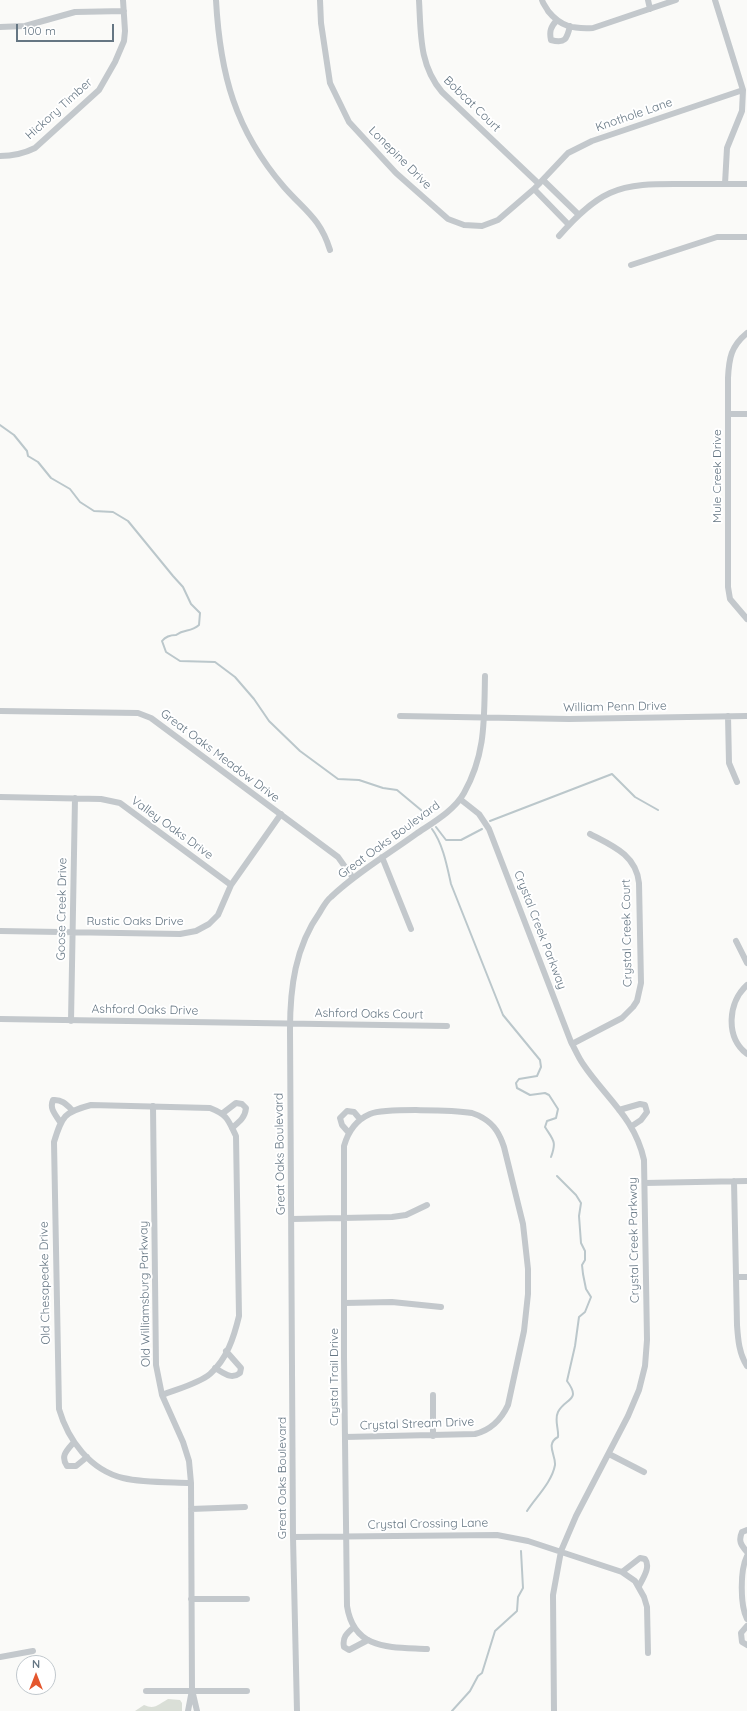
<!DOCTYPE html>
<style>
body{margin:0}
#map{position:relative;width:747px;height:1711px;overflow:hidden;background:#fafaf8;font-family:Quicksand,sans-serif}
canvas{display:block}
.north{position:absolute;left:16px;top:1655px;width:40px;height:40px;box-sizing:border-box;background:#fff;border:1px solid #c1c8cd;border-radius:50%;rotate:0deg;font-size:11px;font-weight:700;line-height:16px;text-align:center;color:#657683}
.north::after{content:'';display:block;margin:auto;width:14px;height:18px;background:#e4572e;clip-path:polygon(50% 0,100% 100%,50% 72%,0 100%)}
.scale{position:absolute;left:16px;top:24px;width:98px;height:18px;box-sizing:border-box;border:2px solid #657683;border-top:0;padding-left:5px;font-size:12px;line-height:14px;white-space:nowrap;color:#657683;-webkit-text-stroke:3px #fff;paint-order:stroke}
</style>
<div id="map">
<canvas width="747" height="1711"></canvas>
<div class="north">N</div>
<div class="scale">100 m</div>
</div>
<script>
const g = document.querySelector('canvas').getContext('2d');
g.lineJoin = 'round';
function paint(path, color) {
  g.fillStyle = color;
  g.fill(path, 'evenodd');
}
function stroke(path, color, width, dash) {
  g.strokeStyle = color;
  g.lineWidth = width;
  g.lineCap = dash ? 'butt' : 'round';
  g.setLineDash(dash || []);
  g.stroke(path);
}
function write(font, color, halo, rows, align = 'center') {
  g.font = font + ' Quicksand,sans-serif';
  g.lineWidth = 4;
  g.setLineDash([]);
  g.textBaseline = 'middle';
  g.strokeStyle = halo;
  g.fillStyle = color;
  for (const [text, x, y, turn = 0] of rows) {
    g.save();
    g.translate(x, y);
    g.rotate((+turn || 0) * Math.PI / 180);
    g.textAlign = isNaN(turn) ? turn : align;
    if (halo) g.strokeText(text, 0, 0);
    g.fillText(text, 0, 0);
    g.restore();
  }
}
const green = new Path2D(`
 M168 1699 180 1700 182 1703V1711H135L144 1705C155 1710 159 1704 168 1699Z`);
const stream = new Path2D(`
 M0 425 14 435 27 451 28 456 38 462 51 478 70 489 80 502 94 511 113 512 128 521 173 576 183 587 191 604 200 613 199 625C190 633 185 628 176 635 170 635 166 636 162 641L166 652 180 661 215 662 235 677 254 699 269 721 300 751 338 779 359 780 383 788 397 790 421 810 426 817
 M490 821 612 774 635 797 658 810
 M436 827 446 840H461L482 829
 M432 829C443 844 447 866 451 884L503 1015 540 1060 541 1067 537 1076 519 1079 516 1083 517 1088 530 1095 545 1093 549 1095 558 1109 556 1118 547 1121 545 1127C553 1140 557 1141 551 1157
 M527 1511C536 1497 552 1482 555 1465 556 1455 545 1444 558 1437 559 1429 554 1420 558 1412 565 1398 582 1401 567 1381L575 1346 579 1317 585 1312 591 1297 586 1289 583 1274 582 1265 585 1260V1251L581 1243 579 1216 581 1203 576 1195 557 1176
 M452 1711 470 1691 478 1676 482 1673 495 1631 517 1611 518 1597 523 1588 521 1551`);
const street = new Path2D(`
 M216 0C220 74 235 130 284 187 305 211 320 218 330 250
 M320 0 321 23 330 83 349 122 396 173 448 219 464 225 482 226 498 220 534 189 568 153 592 141 743 90
 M419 0C421 34 419 65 442 92L539 184
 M542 0C543 4 546 7 548 11 561 27 573 29 593 28L676 0
 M648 0 650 9
 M715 0 743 90 742 111 727 148 725 184
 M556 21C551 27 549 31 551 40 565 44 567 39 570 26
 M0 27 25 26 75 12 124 11
 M0 156C14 156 23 154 35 148L99 90 115 62 124 41 125 31 123 0
 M543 180 579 215
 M534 189 569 225
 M559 236C573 220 590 202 610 193 632 183 659 184 683 184 704 184 726 184 747 184
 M631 265 717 237H747
 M747 333C731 346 729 358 728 378V587L730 599 747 619
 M728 414H747
 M0 711 138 713 151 718 338 857 353 878
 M400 716 569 719 747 716
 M728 716 729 763 737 782
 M0 797 101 799 120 803 231 885
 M460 799 479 814 489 829 571 1042C575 1049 578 1057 583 1064 605 1097 635 1118 644 1160L647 1340 645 1366 639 1390 628 1416 576 1516 561 1551 553 1595 554 1711
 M382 857 411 929
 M0 931 180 934 196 931 209 924 218 915 231 885 281 814
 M736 941 747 963
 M747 985C728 1002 725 1037 747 1054
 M0 1019 447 1026
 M71 1021 75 798
 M572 1044 622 1018 633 1007 637 1001 641 983 639 883C636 855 613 846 590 834
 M153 1106 156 1365 162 1395 183 1442 189 1461 191 1483 192 1690 188 1711
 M619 1110 640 1104 645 1105 647 1112 641 1120 632 1126
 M223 1113 236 1103 242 1104 246 1108C245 1118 239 1122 232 1128
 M60 1122C56 1115 49 1109 53 1100 62 1099 67 1105 73 1111
 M349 1133 342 1125 340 1118 347 1111 354 1112 360 1119
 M734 1181 737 1325C738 1339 739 1354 747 1366
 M645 1183 747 1181
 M292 1219 392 1217 406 1215 427 1205
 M736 1277H747
 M345 1303 392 1302 441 1307
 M215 1368C224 1373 231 1380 240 1373L241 1368 226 1351
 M162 1395C177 1389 198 1384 210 1374 227 1359 234 1337 239 1316L236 1136C228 1120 228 1115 210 1108L91 1105C64 1112 62 1116 54 1142L59 1409C68 1440 90 1470 123 1478 144 1483 169 1482 191 1483
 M433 1395V1436
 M345 1437 475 1434C491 1430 501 1420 508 1405L524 1331 528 1294V1269L523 1224 504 1147C500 1135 495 1125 483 1118 480 1116 475 1114 472 1113 455 1110 385 1108 370 1114 356 1120 348 1132 344 1146V1357L347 1606C354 1651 391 1647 427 1649
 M74 1442C67 1450 60 1456 67 1466H76L87 1457
 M609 1454 644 1472
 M191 1509 245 1507
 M747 1530 742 1532C738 1541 741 1545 747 1552
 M293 1537 497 1535 528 1541 622 1572 635 1581 644 1597 647 1607 648 1653
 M747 1556C740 1570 740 1605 747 1619
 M622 1572 640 1558 645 1559C651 1567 643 1578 639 1586
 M191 1599H247
 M747 1626 741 1633 742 1642 747 1645
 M354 1627C347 1633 342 1637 344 1647L349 1650 368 1640
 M0 1657 33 1651
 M146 1691H247
 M193 1694 197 1711
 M297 1711 293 1537 290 1030C290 988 295 947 320 912 323 907 326 901 331 897 356 873 387 855 416 834 432 823 454 811 464 793 486 754 484 719 485 676`);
const streetNames = [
 ["Bobcat Court",472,104,44],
 ["Hickory Timber",59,109,-42],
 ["Knothole Lane",634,115,-19],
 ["Lonepine Drive",400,158,45],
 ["Mule Creek Drive",717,476,-90],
 ["William Penn Drive",615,707,-1],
 ["Great Oaks Meadow Drive",220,756,37],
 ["Valley Oaks Drive",172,828,36],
 ["Great Oaks Boulevard",389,840,-36],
 ["Goose Creek Drive",62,909,-89],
 ["Rustic Oaks Drive",135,921],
 ["Crystal Creek Parkway",540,930,69],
 ["Crystal Creek Court",627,933,-91],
 ["Ashford Oaks Drive",145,1010,1],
 ["Ashford Oaks Court",369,1014,1],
 ["Great Oaks Boulevard",280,1154,-91],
 ["Crystal Creek Parkway",634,1240,-91],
 ["Old Chesapeake Drive",45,1283,-91],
 ["Old Williamsburg Parkway",145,1294,-91],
 ["Crystal Trail Drive",334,1377,-90],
 ["Crystal Stream Drive",417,1424,-2],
 ["Great Oaks Boulevard",282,1478,-90],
 ["Crystal Crossing Lane",428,1524,-1]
];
paint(green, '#dadfd7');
stroke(stream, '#bbc7cb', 2);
stroke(street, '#c3c8cc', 6);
write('12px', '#657683', '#fff', streetNames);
</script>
